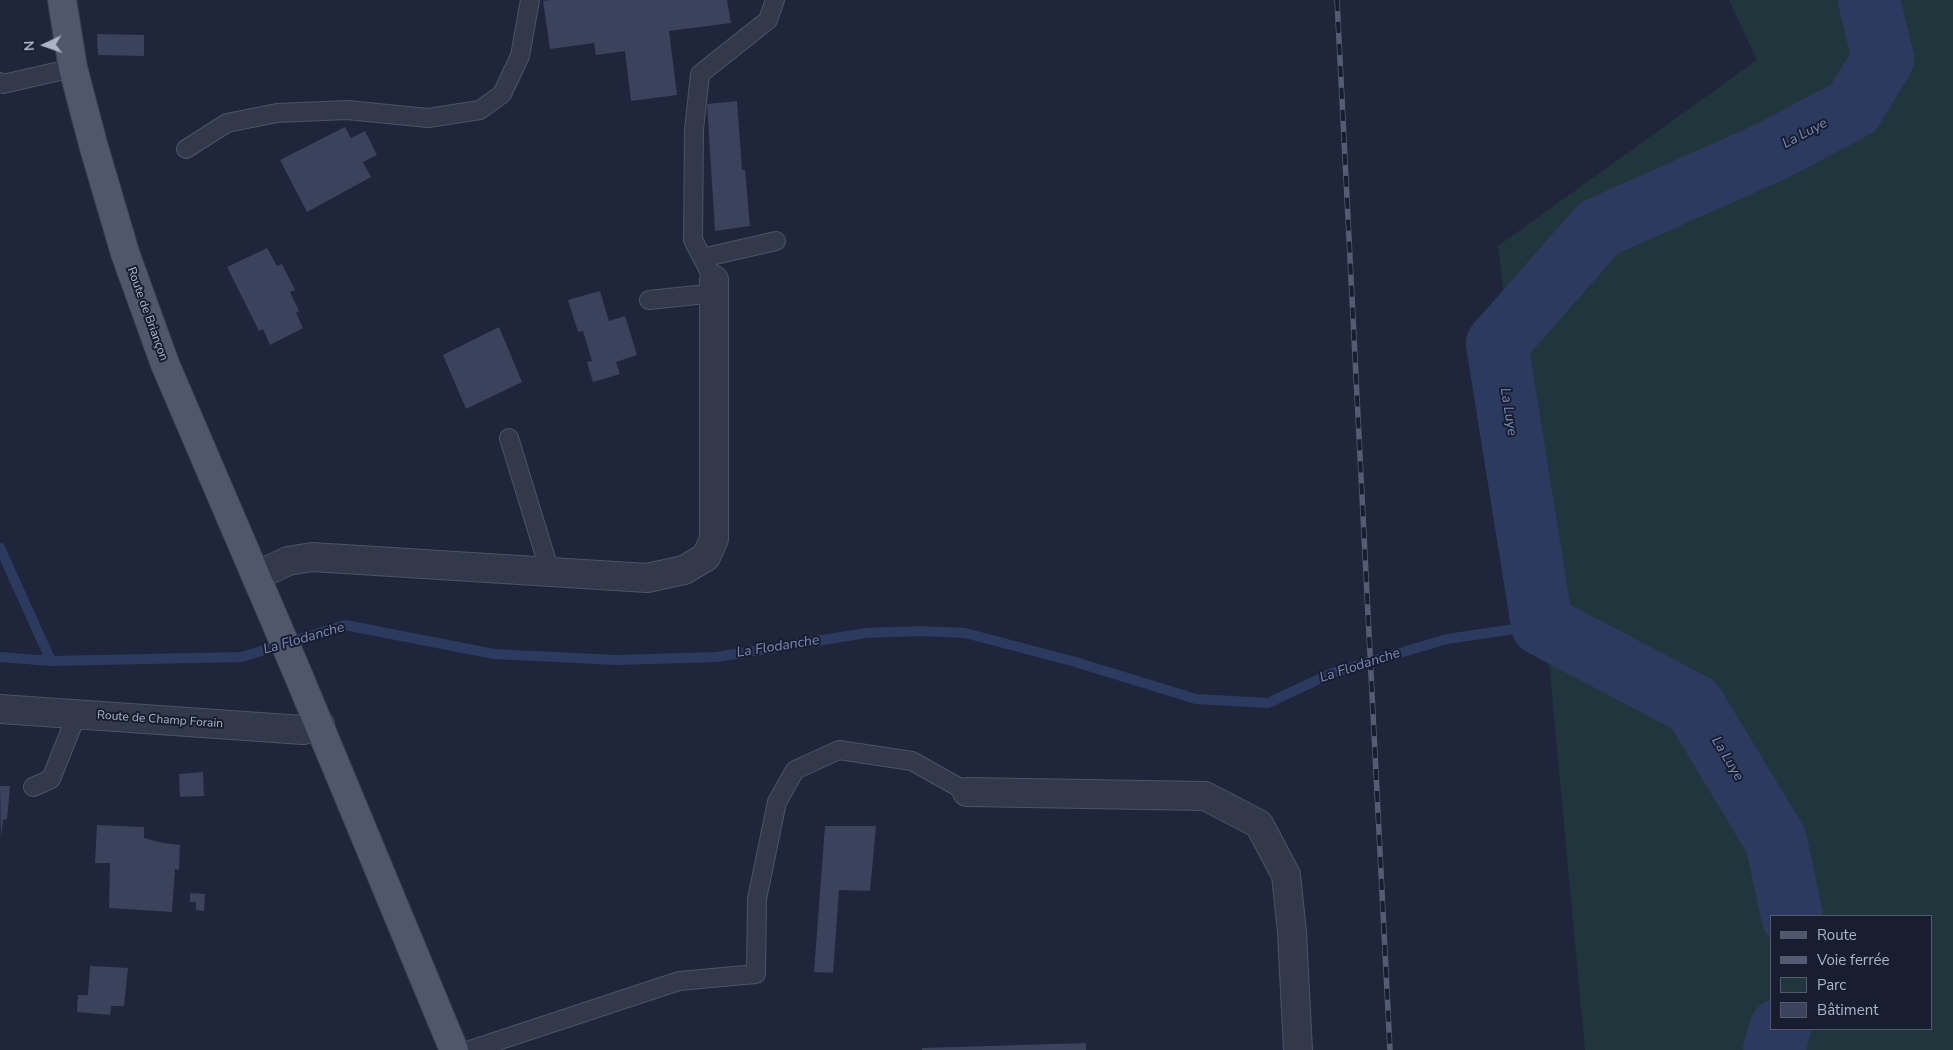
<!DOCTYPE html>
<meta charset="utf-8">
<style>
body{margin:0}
#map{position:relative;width:1953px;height:1050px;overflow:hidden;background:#1f263b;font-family:"Nunito Sans",sans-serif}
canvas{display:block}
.legend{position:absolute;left:1770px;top:915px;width:162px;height:115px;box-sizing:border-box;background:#181e30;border:1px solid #545a6d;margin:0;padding:6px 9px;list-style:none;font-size:15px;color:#adb3c8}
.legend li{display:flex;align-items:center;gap:10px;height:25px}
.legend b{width:25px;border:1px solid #545a6d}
.north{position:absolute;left:20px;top:20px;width:50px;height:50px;-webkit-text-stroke:4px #181e30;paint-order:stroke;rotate:267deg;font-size:14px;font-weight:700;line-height:20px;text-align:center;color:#adb3c8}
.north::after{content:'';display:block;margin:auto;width:18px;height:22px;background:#adb3c8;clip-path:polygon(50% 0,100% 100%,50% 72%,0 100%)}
</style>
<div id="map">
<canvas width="1953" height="1050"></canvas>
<ul class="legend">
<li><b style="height:6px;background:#50576c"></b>Route</li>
<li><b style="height:6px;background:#545c73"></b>Voie ferrée</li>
<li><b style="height:14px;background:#21353c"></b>Parc</li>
<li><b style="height:14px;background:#3a425c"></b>Bâtiment</li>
</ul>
<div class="north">N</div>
</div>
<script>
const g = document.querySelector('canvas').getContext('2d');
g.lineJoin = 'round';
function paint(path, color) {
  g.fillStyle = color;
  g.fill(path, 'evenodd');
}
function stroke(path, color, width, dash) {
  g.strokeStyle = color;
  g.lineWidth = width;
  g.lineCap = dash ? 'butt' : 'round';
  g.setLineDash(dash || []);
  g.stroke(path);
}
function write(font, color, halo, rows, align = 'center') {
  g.font = font + ' "Nunito Sans",sans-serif';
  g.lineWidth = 4;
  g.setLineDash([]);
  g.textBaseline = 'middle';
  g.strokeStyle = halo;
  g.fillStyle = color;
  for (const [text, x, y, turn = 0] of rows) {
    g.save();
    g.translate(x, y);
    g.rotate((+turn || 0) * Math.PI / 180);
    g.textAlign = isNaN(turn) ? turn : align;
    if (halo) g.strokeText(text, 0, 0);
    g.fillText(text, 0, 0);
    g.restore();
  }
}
const green = new Path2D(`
 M1729 0H1953V1050H1585L1546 630 1498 246 1757 60ZM1772 916H1932V1029H1772Z`);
const stream = new Path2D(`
 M0 548 51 661
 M0 657 51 661 242 657 345 625 494 654 616 660 717 657 866 633 921 631 965 633 1072 661 1196 699 1268 703 1332 673 1447 639 1542 625`);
const river = new Path2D(`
 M1792 916 1776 841 1694 705 1542 625 1497 344 1599 228 1772 151 1853 108 1883 59 1869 0
 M1774 1050 1780 1029`);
const building = new Path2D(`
 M550 0H727L731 23 669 31 677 95 631 101 625 51 596 55 594 43 550 49 543 1Z
 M97 34 144 35V56L98 55Z
 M737 101 742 170H745L750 226 715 231 707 104Z
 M345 127 351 138 365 131 377 155 363 162 371 177 307 212 280 160Z
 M267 248 277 266 282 264 295 290 290 292 299 311 296 313 303 328 270 345 263 329 259 331 227 267Z
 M600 291 609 321 625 316 637 355 616 362 620 374 593 382 587 362 592 361 583 331 578 332 568 300Z
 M499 327 522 382 466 409 443 355Z
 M203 772 204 796 180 797 179 774Z
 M0 786H10L7 819 3 820 1 839Z
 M97 825 144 827V838L163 843 180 845 179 870 175 869 172 912 109 908 110 863H95Z
 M825 826H876L870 891 839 890 833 973 814 972Z
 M190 893 205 894 204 911 196 910V902H190Z
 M90 966 128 968 124 1006H111L110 1015 77 1012 78 995H88Z
 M1086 1043V1050H922V1048Z`);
const lane = new Path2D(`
 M0 82 3 84 73 68
 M186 149 227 123 277 113 347 110 428 118 480 110 502 94 520 56 530 0
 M702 258 776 241
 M714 280 693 240 694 130 700 74 768 20 775 0
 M649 300 715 293
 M509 438 550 572
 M33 787 51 779 77 714
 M470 1050 679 981 756 974 757 899 777 802 795 770 839 750 912 761 967 792`);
const street = new Path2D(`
 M256 576 288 561 312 557 647 578 684 570 706 557 714 539V280
 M0 709 303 730 320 725
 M967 792 1205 796 1259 824 1286 875 1292 932 1298 1050`);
const primary = new Path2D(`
 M62 0 73 68 93 144 125 253 165 364 297 672 454 1050`);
const rail = new Path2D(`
 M1337 0 1390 1050`);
const streetNames = [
 ["Route de Briançon",147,314,70],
 ["Route de Champ Forain",160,720,4]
];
const waterNames = [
 ["La Luye",1805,134,-28],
 ["La Luye",1508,412,81],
 ["La Flodanche",304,639,-16],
 ["La Flodanche",778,647,-9],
 ["La Flodanche",1360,666,-18],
 ["La Luye",1727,759,59]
];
paint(green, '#21353c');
stroke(stream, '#2d3a60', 10);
stroke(river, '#2d3a60', 62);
paint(building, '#3a425c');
stroke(lane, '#4d5366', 20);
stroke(street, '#4d5366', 30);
stroke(primary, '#3c4255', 30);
stroke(lane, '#33394b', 18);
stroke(street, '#33394b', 28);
stroke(primary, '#50576c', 28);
stroke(rail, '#545c73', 5.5);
stroke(rail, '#181e30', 4, [11]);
write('12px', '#adb3c8', '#181e30', streetNames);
write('italic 14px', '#7a8ab8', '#181e30', waterNames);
</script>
